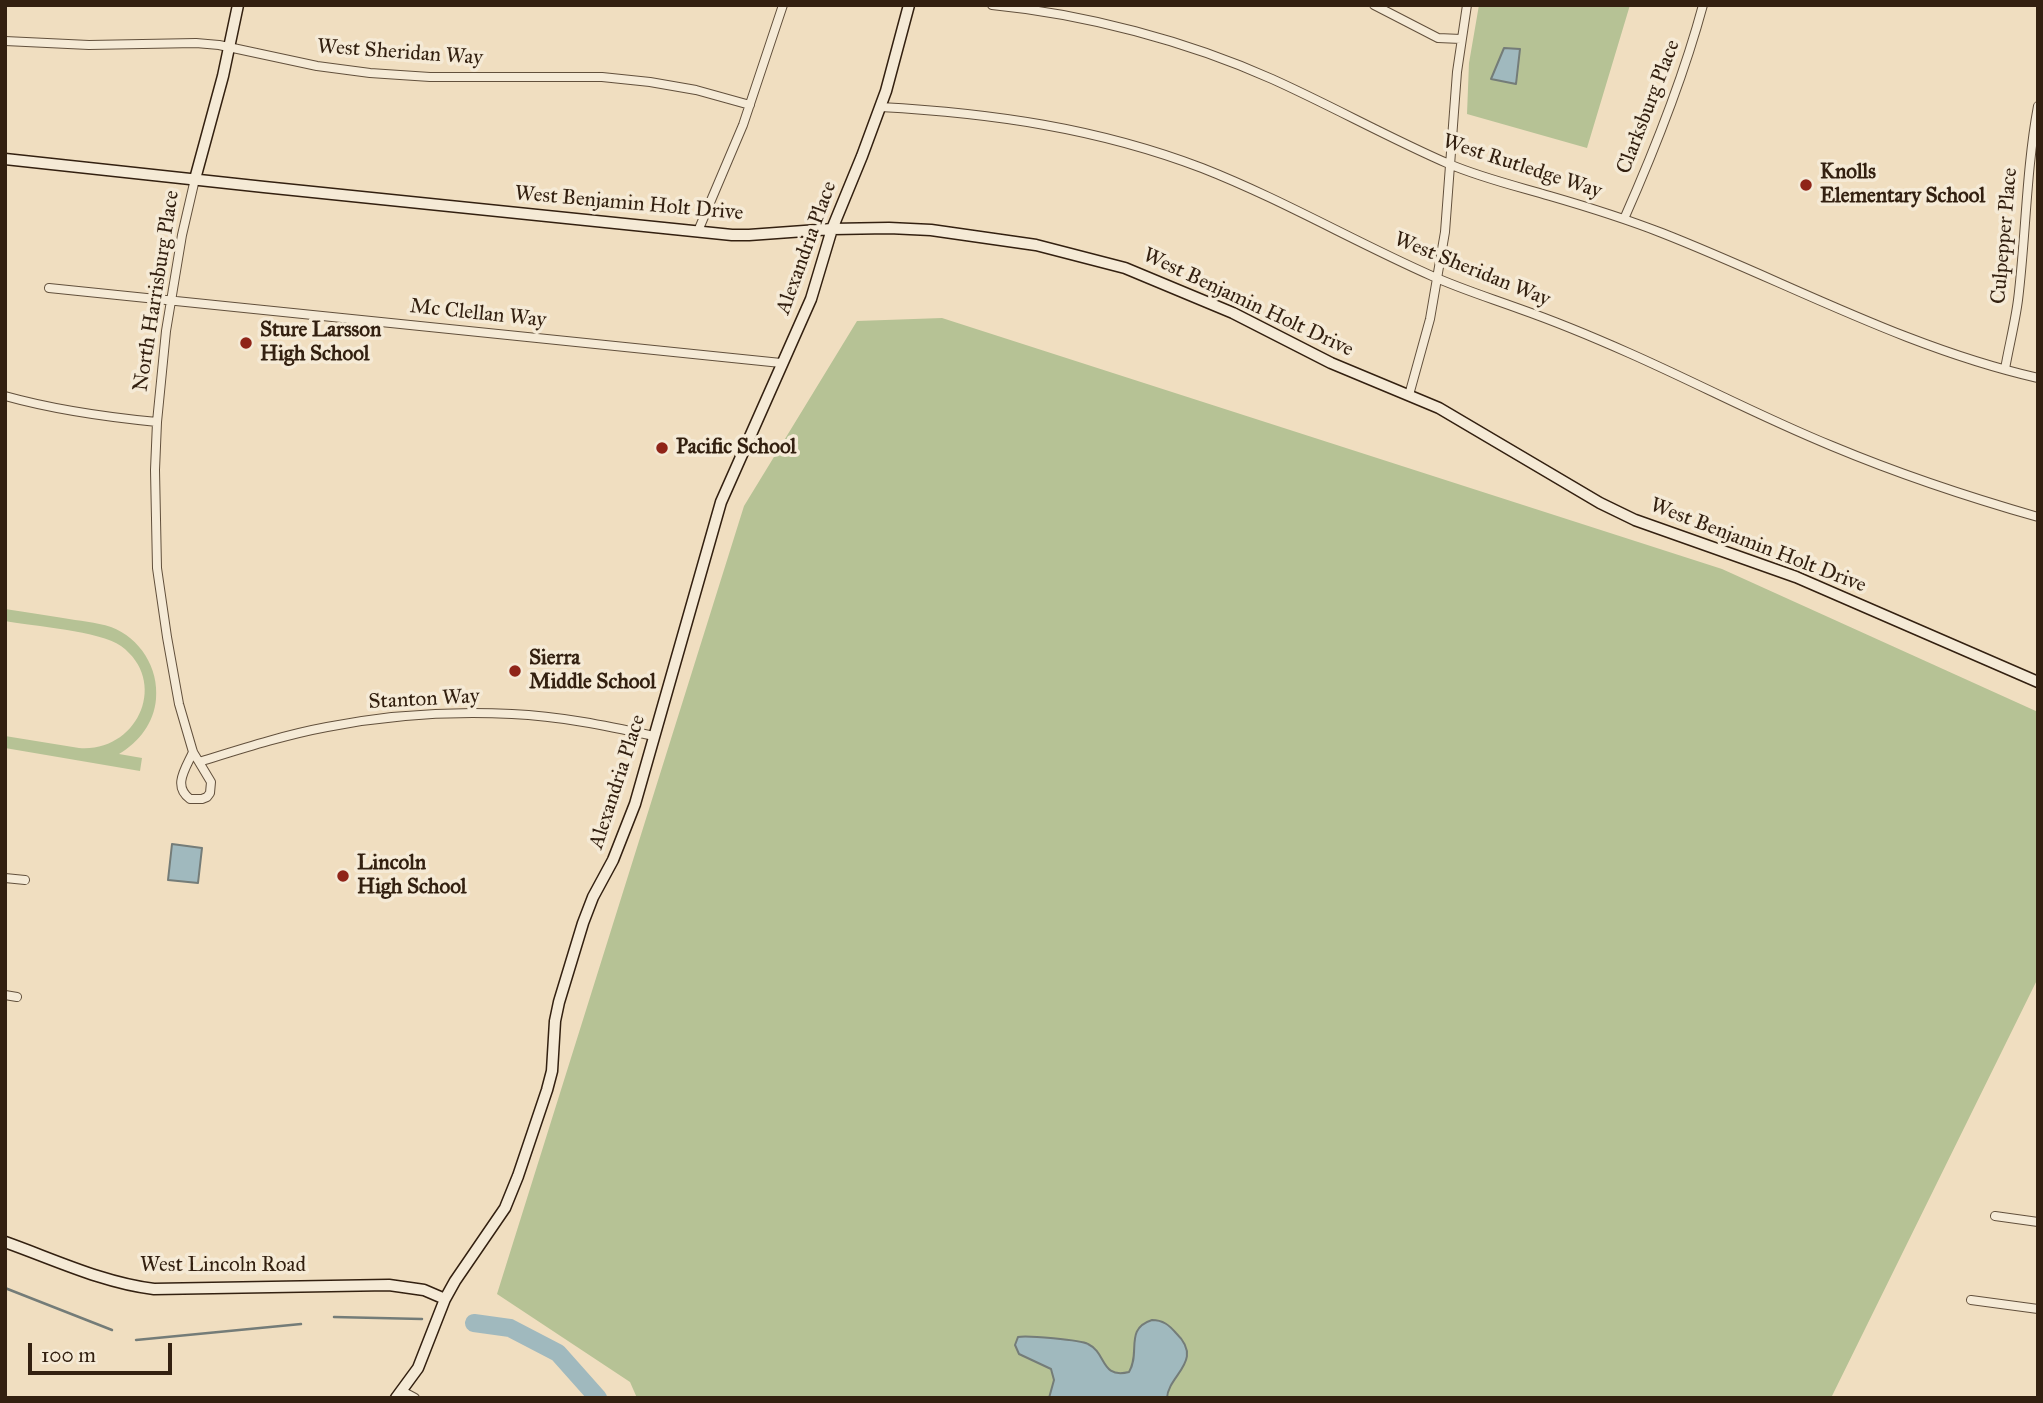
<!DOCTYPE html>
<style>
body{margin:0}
#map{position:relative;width:2043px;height:1403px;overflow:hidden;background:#f0dec0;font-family:"IM FELL Great Primer",serif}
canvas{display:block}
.frame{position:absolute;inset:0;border:7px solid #332010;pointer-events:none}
.scale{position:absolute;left:28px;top:1343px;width:144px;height:32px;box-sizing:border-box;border:4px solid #332010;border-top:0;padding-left:9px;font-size:21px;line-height:24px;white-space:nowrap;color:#332010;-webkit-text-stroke:5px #f5ead6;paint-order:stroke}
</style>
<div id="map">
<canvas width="2043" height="1403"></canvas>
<div class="frame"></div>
<div class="scale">100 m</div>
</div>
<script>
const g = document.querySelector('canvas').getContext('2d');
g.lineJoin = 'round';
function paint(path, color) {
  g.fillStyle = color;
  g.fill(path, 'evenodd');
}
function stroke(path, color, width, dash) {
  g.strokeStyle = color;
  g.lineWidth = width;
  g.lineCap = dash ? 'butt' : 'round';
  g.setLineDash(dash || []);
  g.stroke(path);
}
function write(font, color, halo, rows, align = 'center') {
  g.font = font + ' "IM FELL Great Primer",serif';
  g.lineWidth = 7;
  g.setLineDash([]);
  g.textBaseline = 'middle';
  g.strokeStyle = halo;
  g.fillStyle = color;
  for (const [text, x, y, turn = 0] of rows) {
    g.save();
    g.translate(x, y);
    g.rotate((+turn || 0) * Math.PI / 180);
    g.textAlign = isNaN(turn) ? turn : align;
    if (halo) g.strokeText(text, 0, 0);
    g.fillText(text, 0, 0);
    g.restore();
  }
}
const green = new Path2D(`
 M1479 5H1630L1587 148 1467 114 1469 63Z
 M942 318 1722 569 2038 712V978L1831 1398H637L630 1382 497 1294 744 506 857 321Z
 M5 609C25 612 44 615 63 618 79 621 96 622 111 627 140 638 159 668 156 699 154 723 139 742 119 754L142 758 140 771 5 748V736L79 748C137 753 170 682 121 646 100 631 33 626 5 621Z`);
const water = new Path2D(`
 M1504 48 1520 49 1516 84 1491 79Z
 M172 844 202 848 198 883 168 880Z
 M1152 1320C1163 1320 1169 1325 1176 1333 1205 1361 1168 1375 1167 1398H1049L1054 1380 1051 1369 1019 1354 1015 1345 1018 1337C1026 1335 1081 1340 1088 1344 1107 1353 1100 1379 1129 1372 1141 1352 1124 1329 1152 1320Z`);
const stream = new Path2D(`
 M5 1288 112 1330
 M334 1317 422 1319
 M136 1340 301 1324`);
const river = new Path2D(`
 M474 1323 510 1328 558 1353 598 1398`);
const street = new Path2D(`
 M992 5C1085 14 1187 41 1272 79 1332 106 1389 138 1449 164 1482 178 1516 186 1550 196 1588 207 1626 219 1662 233 1787 282 1906 348 2038 378
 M1374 5 1438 38 1461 39
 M5 41 89 45 196 43 219 45 317 66 370 73 430 77H602L650 82 696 90 750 105
 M880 107C991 113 1097 128 1202 168 1281 199 1355 242 1432 276 1461 289 1490 298 1520 309 1557 322 1593 337 1629 353 1697 383 1763 418 1832 446 1899 474 1968 497 2038 517
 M1624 219C1655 149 1683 79 1703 5
 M698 231 743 125 783 5
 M49 288 781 363
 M2005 369C2009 346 2015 323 2018 300 2026 235 2026 171 2038 106
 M1409 395 1430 319 1445 232 1457 72 1467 5
 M5 396C55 410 105 417 157 422
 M193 752C186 768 172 786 190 799H202L207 797 210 793 211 782 193 752 179 704 167 637 157 568 155 470 157 422 166 331 182 235 195 179
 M199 762C241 749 284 735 327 727 388 715 451 711 512 714 560 716 607 726 654 736
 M5 878 25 880
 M5 995 17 997
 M1995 1216 2038 1222
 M1971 1300 2038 1309
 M402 1391 415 1398`);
const secondary = new Path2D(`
 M5 159 264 187 732 235H749L832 229 889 228 931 230 1036 245 1125 268 1233 313 1331 363 1439 408 1600 503 1635 520 1796 577 2038 682
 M195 179 223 76 238 5
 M5 1242C53 1259 103 1283 154 1289L389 1285 424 1290 445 1299
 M396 1398 418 1368 445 1299 455 1281 505 1208 518 1176 547 1090 552 1071 555 1021 559 1002 583 923 593 897 613 860 635 804 721 502 811 299 832 229 862 156 886 91 909 5`);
const markers = [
 [1806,185,7,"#8f2418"],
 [246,343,7,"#8f2418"],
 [662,448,7,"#8f2418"],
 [515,671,7,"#8f2418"],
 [343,876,7,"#8f2418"]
];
const streetNames = [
 ["West Sheridan Way",400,53,4],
 ["Clarksburg Place",1649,107,-69],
 ["West Rutledge Way",1522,167,18],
 ["West Benjamin Holt Drive",629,204,5],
 ["Culpepper Place",2005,236,-85],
 ["Alexandria Place",807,248,-70],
 ["West Sheridan Way",1472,270,22],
 ["North Harrisburg Place",157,291,-81],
 ["West Benjamin Holt Drive",1248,303,25],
 ["Mc Clellan Way",478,314,6],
 ["West Benjamin Holt Drive",1758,546,21],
 ["Stanton Way",424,700,-3],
 ["Alexandria Place",618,782,-72],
 ["West Lincoln Road",223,1266]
];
const poiNames = [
 ["Knolls",1820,173],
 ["Elementary School",1820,197],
 ["Sture Larsson",260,331],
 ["High School",260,355],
 ["Pacific School",676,448],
 ["Sierra",529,659],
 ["Middle School",529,683],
 ["Lincoln",357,864],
 ["High School",357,888]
];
paint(green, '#b6c295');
paint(water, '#a0b9be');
stroke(water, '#747c78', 2);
stroke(stream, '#747c78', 2.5);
stroke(river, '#a0b9be', 18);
stroke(street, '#62503c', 10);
stroke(secondary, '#332010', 13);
stroke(street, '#f5ead6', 8);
stroke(secondary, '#f5ead6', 10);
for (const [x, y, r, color] of markers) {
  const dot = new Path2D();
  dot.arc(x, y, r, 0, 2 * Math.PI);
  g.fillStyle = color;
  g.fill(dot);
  stroke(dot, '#f5ead6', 2.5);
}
write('21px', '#332010', '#f5ead6', streetNames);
write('bold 21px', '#332010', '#f5ead6', poiNames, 'left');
</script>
